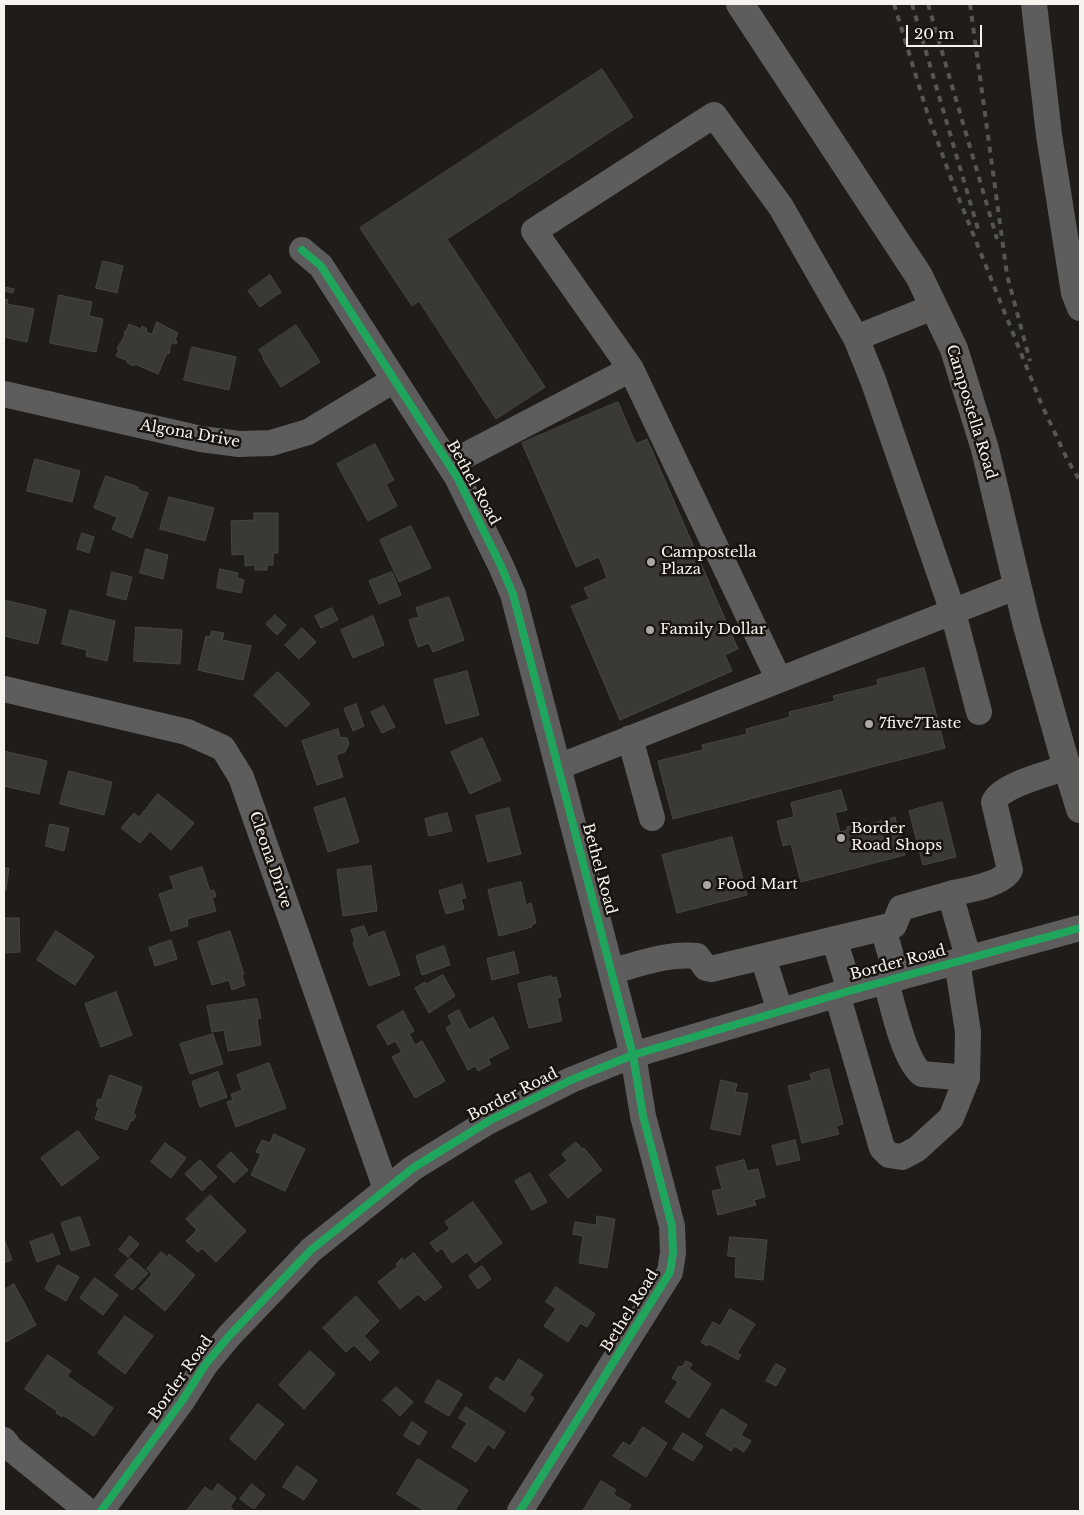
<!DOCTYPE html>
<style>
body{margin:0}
#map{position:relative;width:1084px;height:1515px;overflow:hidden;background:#1f1c19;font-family:"Libre Baskerville",serif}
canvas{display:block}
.frame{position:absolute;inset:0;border:5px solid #f7f4f0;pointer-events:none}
.scale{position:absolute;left:906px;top:25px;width:76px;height:22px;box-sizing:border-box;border:2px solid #f7f4f0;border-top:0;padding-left:6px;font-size:15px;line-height:18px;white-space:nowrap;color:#f7f4f0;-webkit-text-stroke:4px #18130e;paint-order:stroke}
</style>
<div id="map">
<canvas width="1084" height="1515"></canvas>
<div class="frame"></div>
<div class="scale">20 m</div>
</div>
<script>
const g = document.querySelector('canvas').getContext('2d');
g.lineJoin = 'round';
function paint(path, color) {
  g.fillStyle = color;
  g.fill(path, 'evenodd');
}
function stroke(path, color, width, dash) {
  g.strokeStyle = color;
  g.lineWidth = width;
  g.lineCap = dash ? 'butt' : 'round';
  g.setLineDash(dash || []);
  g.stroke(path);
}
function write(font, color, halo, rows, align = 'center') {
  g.font = font + ' "Libre Baskerville",serif';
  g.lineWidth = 5;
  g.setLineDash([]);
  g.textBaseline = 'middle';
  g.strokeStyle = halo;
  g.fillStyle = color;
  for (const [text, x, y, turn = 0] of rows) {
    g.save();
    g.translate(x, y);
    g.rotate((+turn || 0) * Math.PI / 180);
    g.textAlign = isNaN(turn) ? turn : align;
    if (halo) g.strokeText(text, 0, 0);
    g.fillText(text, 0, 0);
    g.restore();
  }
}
const building = new Path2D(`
 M602 69 633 117 447 239 545 387 496 419 419 301 412 306 360 228Z
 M103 261 123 266 117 293 96 288Z
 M270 275 281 292 260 307 248 291Z
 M4 287 14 289 13 293 4 291Z
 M59 295 92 302 89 316 103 319 96 352 50 343Z
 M4 299 8 300 7 304 34 309 27 342 4 337Z
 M157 322 178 333 175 340 177 341 176 344 172 342 169 350 170 351 169 354 167 353 158 374 135 364 134 366 127 363 128 361 116 356 119 350 117 349 120 343H121L125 334 124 333 126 330H127L129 324 141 329 142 326 147 329 146 332 152 334Z
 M296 325 320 362 281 387 263 359 264 358 259 350Z
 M192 347 236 357 229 390 184 380Z
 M618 402 636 444 647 439 738 649 725 655 732 671 620 720 571 606 589 599 584 588 607 578 599 557 576 567 522 443Z
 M375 444 394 480 386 484 397 506 368 521 337 464Z
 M35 459 80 471 72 502 27 491Z
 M106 476 138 487 137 489 148 493 132 538 112 529 117 517 94 508Z
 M169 497 214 508 205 541 160 529Z
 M254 513H278V553H273V565H267V570H255V565L245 566V554L232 555 231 521 254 520Z
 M411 526 431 568 399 582 380 540Z
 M82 533 94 537 89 553 77 549Z
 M146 549 168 555 163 579 140 573Z
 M220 569 238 573 237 578 244 580 241 593 217 588Z
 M112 572 132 577 126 600 107 595Z
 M392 572 401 595 379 604 369 581Z
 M449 597 464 640 433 652 429 643 418 647 409 620 419 617 416 608Z
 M4 600 46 610 38 644 4 636Z
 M332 608 338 620 321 628 315 616Z
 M70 610 115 621 107 661 86 656 87 650 62 644Z
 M275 615 286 625 277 635 266 624Z
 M373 616 384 645 353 658 341 630Z
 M136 627 182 630 180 664 134 661Z
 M302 628 316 642 299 659 285 645Z
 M212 631 224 633 222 640 251 646 243 680 198 670 206 636 210 637Z
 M924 668 945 748 673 819 658 761 703 750 702 745 747 734 746 729 790 717 789 712 835 701 833 696 878 685 877 680Z
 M467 671 479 715 446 724 434 680Z
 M278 672 310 704 286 727 254 695Z
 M356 704 364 726 353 731 344 709Z
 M384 706 395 727 382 733 371 712Z
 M338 729 340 737 347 738 349 744 345 752 336 755 343 777 317 785 302 741Z
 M482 738 501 780 470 794 451 752Z
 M4 751 47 761 39 794 4 786Z
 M69 771 112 782 104 815 60 804Z
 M841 790 847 810 835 813 840 832 847 830V827L852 826 853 829 895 817 905 855 801 882 791 844 783 846 777 821 794 817 791 803Z
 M158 794 194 823 171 850 150 831 140 843 121 828 134 813 139 817Z
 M345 798 359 842 328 852 314 808Z
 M942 802 956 857 923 865 909 811Z
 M509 808 521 854 488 862 476 816Z
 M447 813 452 831 429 836 425 819Z
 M50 824 69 828 64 851 46 846Z
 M732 837 747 895 677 913 662 855Z
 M371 866 377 911 343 916 337 870Z
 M202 867 210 891 214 890 216 896 212 898 216 911 187 919 188 926 171 931 159 894 174 889 170 877Z
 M4 868H9L6 890H4Z
 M521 882 526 905 531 903 536 923 531 925 532 927 499 936 488 890Z
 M462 884 466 898 461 899 464 909 446 914 439 891Z
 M4 918H19L20 952 4 953Z
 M364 926 368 937 384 931 400 975 369 986 353 943 355 942 351 930Z
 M56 931 94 956 75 985 37 960Z
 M230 931 244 974 242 975 245 985 232 990 229 980 212 985 198 942Z
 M171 940 177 959 155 966 149 948Z
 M444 946 450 965 422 975 416 956Z
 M514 952 519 973 492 980 487 959Z
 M443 975 455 996 429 1013 415 988 425 982 426 984Z
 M551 976 552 978 556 977 561 997 557 998 562 1021 529 1028 518 984Z
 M116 992 132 1035 101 1047 85 1004Z
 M257 999 261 1018 257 1019 261 1045 228 1051 224 1030 212 1032 207 1006Z
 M459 1010 469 1030 493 1017 509 1048 488 1059 491 1064 478 1071 475 1066 468 1070 446 1028 452 1024 448 1016Z
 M403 1011 414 1031 409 1034 415 1045 422 1041 445 1081 415 1098 392 1057 402 1052 395 1041 388 1045 377 1026Z
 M213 1034 223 1064 190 1074 180 1044Z
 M269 1063 286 1108 236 1127 227 1102 233 1100 231 1094 242 1090 237 1075Z
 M829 1069 843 1124 836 1126 839 1134 802 1143 788 1086 812 1080 810 1074Z
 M218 1072 227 1097 200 1107 192 1082Z
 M110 1075 142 1087 133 1114 136 1115 133 1121 131 1120 127 1130 95 1119 99 1107 96 1106 98 1099 101 1100Z
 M721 1080 737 1084 735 1092 748 1094 740 1135 711 1129Z
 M78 1131 99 1158 62 1186 41 1158Z
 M274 1134 305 1149 285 1191 251 1175 261 1154 256 1152 262 1140 270 1143Z
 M795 1140 800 1160 777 1165 772 1146Z
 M576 1142 582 1149 584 1148 602 1170 568 1198 549 1175 567 1161 562 1154Z
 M165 1143 186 1158 171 1178 151 1162Z
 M231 1152 248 1170 234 1183 217 1166Z
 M200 1160 217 1177 202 1191 185 1174Z
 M744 1160 747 1171 758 1169 765 1197 754 1200 756 1205 718 1215 712 1191 722 1189 716 1167Z
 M530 1173 547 1202 532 1210 515 1181Z
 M210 1195 246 1231 216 1262 202 1248 198 1252 186 1241 197 1230 186 1219Z
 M473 1202 502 1243 475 1263 467 1252 452 1263 442 1248 437 1252 430 1243 450 1229 445 1222Z
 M597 1216 615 1219 607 1268 579 1263 583 1236 573 1234 575 1222 596 1225Z
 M80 1217 90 1245 71 1251 61 1223Z
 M53 1234 60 1254 37 1262 30 1242Z
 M130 1236 139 1244 128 1257 119 1250Z
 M730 1237 767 1240 763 1280 735 1277 736 1257 728 1256Z
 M4 1238 12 1260 4 1263Z
 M161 1252 167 1257 169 1254 195 1275 165 1311 139 1289 152 1274 147 1269Z
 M414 1253 442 1287 425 1301 418 1294 400 1309 378 1282 398 1266 396 1264 402 1258 403 1261Z
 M130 1258 148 1273 132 1290 115 1276Z
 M58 1265 79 1277 66 1301 45 1289Z
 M482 1266 491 1279 478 1289 469 1276Z
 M95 1278 118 1295 103 1315 80 1298Z
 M14 1284 36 1325 6 1342 4 1337V1290Z
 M556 1287 595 1314 587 1327 580 1323 568 1342 544 1326 556 1309 546 1302Z
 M356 1296 379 1321 364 1336 379 1352 370 1361 354 1345 346 1352 323 1328Z
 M730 1309 755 1324 737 1353 741 1355 738 1360 709 1344 707 1346 701 1342 713 1322 720 1326Z
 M125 1316 153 1336 125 1374 98 1353Z
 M310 1351 335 1374 304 1409 279 1385Z
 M48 1355 71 1371 67 1376 113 1408 94 1436 63 1415 62 1417 56 1413 57 1411 25 1389Z
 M519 1359 543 1375 529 1395 534 1398 525 1412 489 1388 496 1377 504 1382Z
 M686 1361 692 1364 689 1369 711 1384 689 1418 665 1402 678 1382 672 1378 679 1366 682 1367Z
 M776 1364 786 1369 776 1386 766 1381Z
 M438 1380 462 1394 449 1416 425 1402Z
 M396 1387 413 1402 400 1416 383 1400Z
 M258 1404 284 1424 255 1460 230 1439Z
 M466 1407 505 1432 494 1449 488 1444 476 1462 452 1447 467 1423 459 1418Z
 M722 1409 747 1425 741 1435 751 1441 744 1452 734 1446 731 1451 706 1435Z
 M412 1422 427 1432 419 1445 404 1436Z
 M643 1427 667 1443 646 1477 613 1456 623 1442 630 1446Z
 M683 1433 703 1446 693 1461 673 1449Z
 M418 1459 468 1490 455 1510 457 1511H425L397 1494Z
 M297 1466 317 1480 304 1500 283 1487Z
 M601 1481 616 1490 613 1494 631 1505 628 1511H583Z
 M218 1484 236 1498 230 1507 235 1511H186L205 1487 212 1492Z
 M252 1484 265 1495 254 1509 240 1499Z`);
const minor = new Path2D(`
 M1034 4 1049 135 1074 293 1080 308
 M302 250 321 266 457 477 501 566 513 594 633 1055 643 1116 672 1226 673 1253 670 1272 520 1511
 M933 307 856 338 873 380 953 612 979 712
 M4 394 201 439 239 444 271 443 308 432 394 380
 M449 464 631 369
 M779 680 631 369 534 231 714 115 781 207 856 338
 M4 689 187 732 223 748 241 777 386 1189
 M630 738 652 818
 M558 767 1018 586
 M883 928 897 977
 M834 939 850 990
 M763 957 780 1011
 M968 957 950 894C966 890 1002 885 1010 870L994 802C1002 784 1049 774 1067 767
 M612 971C640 964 667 953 697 956L706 968 711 969 894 925 901 908 950 894
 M886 981C892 1003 904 1061 922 1074L967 1078
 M837 994 882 1148 889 1155 902 1157 917 1149 951 1118 967 1078 968 1032 957 961
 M4 1440 10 1448 88 1511
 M101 1511 182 1401 205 1365 229 1336 311 1250 413 1168 489 1121 571 1080 633 1055 842 993 1080 928`);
const major = new Path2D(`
 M740 4 919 276 954 349 985 449 1027 626 1063 754 1080 809`);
const rail = new Path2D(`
 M894 4 927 112 953 184 1041 403 1067 459 1080 481
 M912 4 978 229
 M928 4 997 239
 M970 4 1007 275 1030 361`);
const cycleway = new Path2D(`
 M302 250 321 266 457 477 501 566 513 594 633 1055 643 1116 672 1226 673 1253 670 1272 520 1511
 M101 1511 182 1401 205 1365 229 1336 311 1250 413 1168 489 1121 571 1080 633 1055 842 993 1080 928`);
const markers = [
 [651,562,5,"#aba8a5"],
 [650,630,5,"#aba8a5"],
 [869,724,5,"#aba8a5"],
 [841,838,5,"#aba8a5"],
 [707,885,5,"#aba8a5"]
];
const streetNames = [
 ["Campostella Road",971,412,73],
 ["Algona Drive",190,434,10],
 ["Bethel Road",473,483,61],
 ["Cleona Drive",270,860,71],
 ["Bethel Road",599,869,75],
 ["Border Road",898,963,-15],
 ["Border Road",513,1095,-27],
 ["Bethel Road",630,1311,-58],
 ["Border Road",181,1378,-55]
];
const poiNames = [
 ["Campostella",661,553],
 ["Plaza",661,570],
 ["Family Dollar",660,630],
 ["7five7Taste",879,724],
 ["Border",851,829],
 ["Road Shops",851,846],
 ["Food Mart",717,885]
];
paint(building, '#3b3936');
stroke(building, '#484643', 1);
stroke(minor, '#5c5d5c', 26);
stroke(major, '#5e5d5c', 28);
stroke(rail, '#565654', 4, [6, 6]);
stroke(cycleway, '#20a55d', 8);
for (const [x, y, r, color] of markers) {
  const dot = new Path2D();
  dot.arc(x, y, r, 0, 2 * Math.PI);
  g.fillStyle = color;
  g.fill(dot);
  stroke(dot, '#18130e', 2);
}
write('15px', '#f7f4f0', '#18130e', streetNames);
write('15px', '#f7f4f0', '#18130e', poiNames, 'left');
</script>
